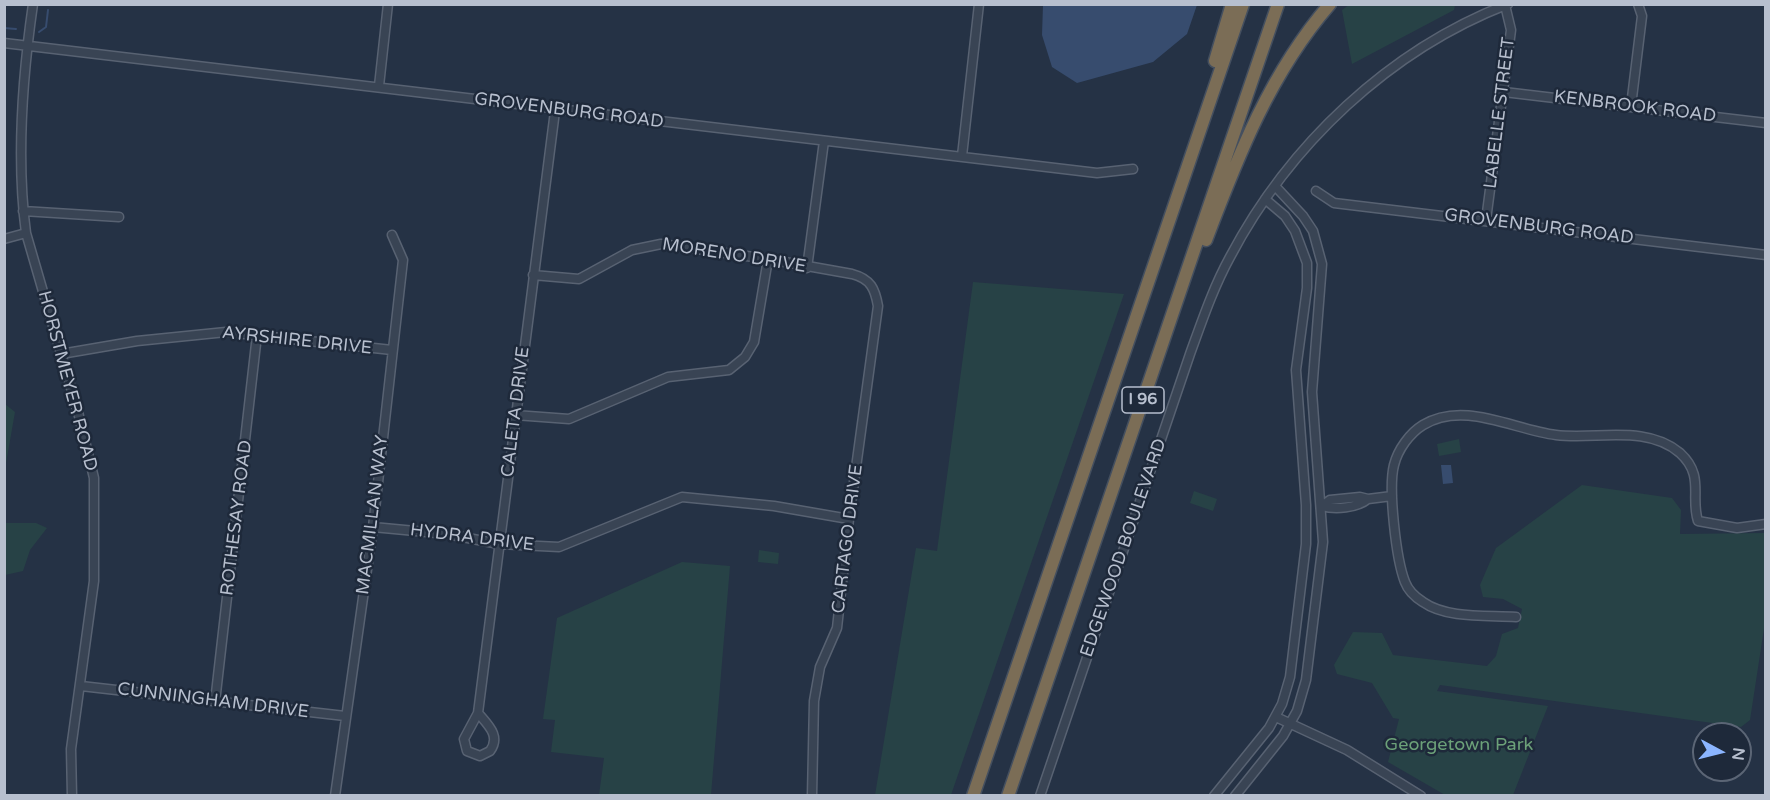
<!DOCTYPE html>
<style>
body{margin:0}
#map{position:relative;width:1770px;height:800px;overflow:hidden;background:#253245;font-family:"Varela Round",sans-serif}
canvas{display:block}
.frame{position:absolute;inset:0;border:6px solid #b7bfce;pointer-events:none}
.north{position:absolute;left:1692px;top:722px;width:60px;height:60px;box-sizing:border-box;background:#1e293a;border:2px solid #5b6575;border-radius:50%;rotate:97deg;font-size:16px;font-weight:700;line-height:24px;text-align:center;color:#b7bfce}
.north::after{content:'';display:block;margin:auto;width:21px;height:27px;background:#8bb5ff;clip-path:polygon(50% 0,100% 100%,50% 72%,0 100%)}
</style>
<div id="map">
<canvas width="1770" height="800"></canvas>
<div class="frame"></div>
<div class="north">N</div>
</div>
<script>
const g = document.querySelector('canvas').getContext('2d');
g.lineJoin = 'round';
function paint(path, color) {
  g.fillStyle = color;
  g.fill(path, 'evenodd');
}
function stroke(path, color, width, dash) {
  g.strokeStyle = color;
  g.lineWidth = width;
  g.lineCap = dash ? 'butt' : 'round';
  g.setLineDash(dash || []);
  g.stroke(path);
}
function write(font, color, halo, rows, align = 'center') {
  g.font = font + ' "Varela Round",sans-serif';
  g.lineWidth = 5;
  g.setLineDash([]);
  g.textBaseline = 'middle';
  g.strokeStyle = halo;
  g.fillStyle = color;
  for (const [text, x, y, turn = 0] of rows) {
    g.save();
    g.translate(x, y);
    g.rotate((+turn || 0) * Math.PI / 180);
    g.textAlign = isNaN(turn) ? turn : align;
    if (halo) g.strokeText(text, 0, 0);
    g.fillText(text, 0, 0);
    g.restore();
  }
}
const green = new Path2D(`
 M1350 4H1455V5L1454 10 1352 64 1342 10Z
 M973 282 1124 294 951 795H875L916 548 937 551Z
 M5 404 15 412 5 469Z
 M1459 439 1461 452 1439 456 1437 444Z
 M1582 485 1672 498 1681 510 1680 534 1765 533V622L1750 720 1741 727 1440 685 1437 691 1548 706 1513 795H1445L1388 762 1399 719 1393 718 1372 683 1337 674 1334 665 1353 632 1382 633 1393 655 1487 666 1496 656 1502 634 1518 628 1522 609 1503 599 1483 597 1480 585 1496 548Z
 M1194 491 1217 499 1213 511 1190 503Z
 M4 523H36L47 528 30 550 23 571 5 575Z
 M759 550 779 553 778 564 758 562Z
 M682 562 730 566 711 795H599L604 758 551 752 555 720 543 719 557 618Z`);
const water = new Path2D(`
 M1043 5V4L1197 5 1187 34 1153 62 1077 83 1052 67 1042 35Z
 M1441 465H1451L1453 483 1443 484Z`);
const stream = new Path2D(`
 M4 28 16 29
 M39 32 46 27 48 10`);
const minor = new Path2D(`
 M33 4C22 80 16 158 26 233L78 412 94 478V581L71 749 72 796
 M4 43 1097 173 1133 169
 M379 86 388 4
 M1504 92 1766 123
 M1631 106 1642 16 1638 4
 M962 156 979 4
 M1316 191 1334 203 1766 255
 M23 211 119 217
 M1486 220 1511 30 1505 5
 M4 239 26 233
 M807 268 824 141
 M533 275 579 279 632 250 661 244 768 259 852 274C871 279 875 289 878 306L849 519 837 628 820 667 814 701 812 796
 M61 354 137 341 226 332 392 350
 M515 415 569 419 668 377 729 370 745 357 754 342 768 259
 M1360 497 1368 499C1357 508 1335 510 1322 506L1330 500Z
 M1368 499 1392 496
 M373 527 447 534 499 544 559 547 682 497 774 506 849 519
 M1516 617C1488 615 1447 619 1423 602 1415 597 1408 590 1405 582 1396 559 1388 488 1394 465 1398 449 1410 433 1423 425 1464 400 1514 430 1556 435 1596 440 1646 424 1680 453 1705 476 1690 496 1698 521L1737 528 1766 524
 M81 686 345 716
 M215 702 257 335
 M478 713C488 725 501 736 490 751L480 756 467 751 464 739 478 713 555 111
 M1276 717 1347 750 1421 796
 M335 796 373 527 403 260 392 235
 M1040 796 1190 354C1202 321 1213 288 1230 257 1289 145 1389 50 1508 4
 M1214 796 1269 728 1282 704 1290 677 1306 544V505L1296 370 1307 288V263L1295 231 1285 216 1265 199
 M1235 796 1283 736 1297 711 1306 680 1323 542 1312 392 1322 264 1313 231 1303 216 1275 186`);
const highway = new Path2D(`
 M1215 61 1232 4
 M1206 240C1238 156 1270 73 1330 4
 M973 796 1243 4
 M1008 796 1278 4`);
const shields = [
 [1143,400,42]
];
const shieldNames = [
 ["I 96",1143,400]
];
const streetNames = [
 ["KENBROOK ROAD",1635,107,7],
 ["GROVENBURG ROAD",569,111,7],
 ["LABELLE STREET",1500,113,-83],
 ["GROVENBURG ROAD",1539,227,7],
 ["MORENO DRIVE",734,256,9],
 ["AYRSHIRE DRIVE",297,341,6],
 ["HORSTMEYER ROAD",67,381,75],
 ["CALETA DRIVE",516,412,-83],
 ["MACMILLAN WAY",373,515,-83],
 ["ROTHESAY ROAD",237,518,-83],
 ["HYDRA DRIVE",472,538,7],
 ["CARTAGO DRIVE",848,539,-83],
 ["EDGEWOOD BOULEVARD",1124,548,-71],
 ["CUNNINGHAM DRIVE",213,701,7]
];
const parkNames = [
 ["Georgetown Park",1459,745]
];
paint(green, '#274246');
paint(water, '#374c6e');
stroke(stream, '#374c6e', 2);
stroke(minor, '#586272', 11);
stroke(highway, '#444f5f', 15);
stroke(minor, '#394454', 8);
stroke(highway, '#7b6d56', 12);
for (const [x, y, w] of shields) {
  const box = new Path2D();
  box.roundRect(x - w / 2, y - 13, w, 26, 4.5);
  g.fillStyle = '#1e293a';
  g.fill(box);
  stroke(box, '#b7bfce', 1.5);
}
write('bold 16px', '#b7bfce', null, shieldNames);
write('18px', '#b7bfce', '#1e293a', streetNames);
write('18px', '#6ca179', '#1e293a', parkNames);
</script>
